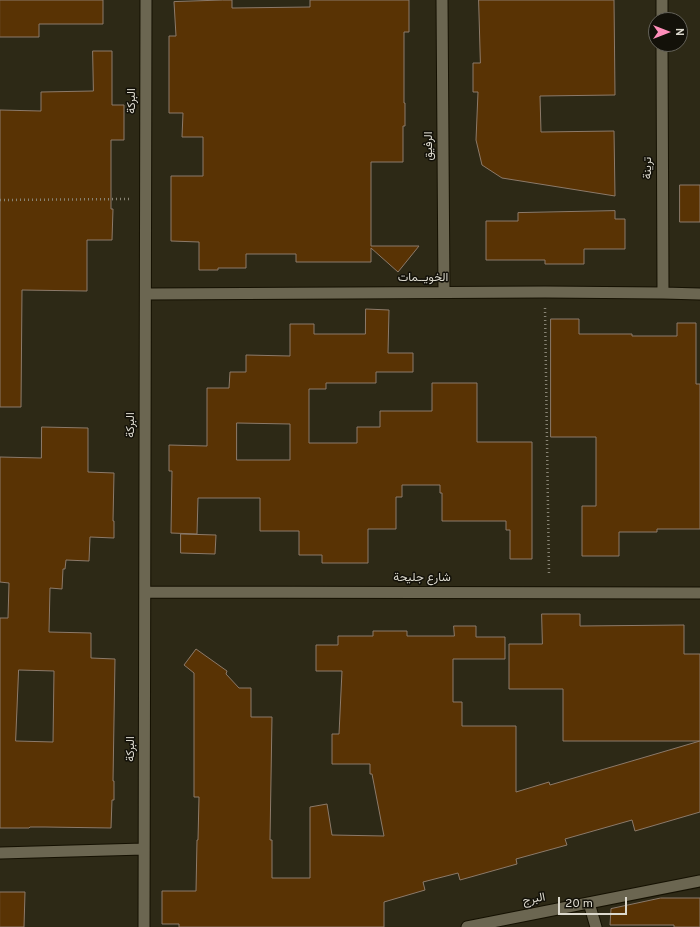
<!DOCTYPE html>
<meta charset="utf-8">
<style>
body{margin:0}
#map{position:relative;width:700px;height:927px;overflow:hidden;background:#2d2916;font-family:Overpass,sans-serif}
canvas{display:block}
.north{position:absolute;left:648px;top:12px;width:40px;height:40px;box-sizing:border-box;background:#131109;border:1px solid #636158;border-radius:50%;rotate:90deg;font-size:11px;font-weight:700;line-height:16px;text-align:center;color:#dcd9ce}
.north::after{content:'';display:block;margin:auto;width:14px;height:18px;background:#ff8eba;clip-path:polygon(50% 0,100% 100%,50% 72%,0 100%)}
.scale{position:absolute;left:558px;top:897px;width:69px;height:18px;box-sizing:border-box;border:2px solid #dcd9ce;border-top:0;padding-left:5px;font-size:12px;line-height:14px;white-space:nowrap;color:#dcd9ce;-webkit-text-stroke:3px #131109;paint-order:stroke}
</style>
<div id="map">
<canvas width="700" height="927"></canvas>
<div class="north">N</div>
<div class="scale">20 m</div>
</div>
<script>
const g = document.querySelector('canvas').getContext('2d');
g.lineJoin = 'round';
function paint(path, color) {
  g.fillStyle = color;
  g.fill(path, 'evenodd');
}
function stroke(path, color, width, dash) {
  g.strokeStyle = color;
  g.lineWidth = width;
  g.lineCap = dash ? 'butt' : 'round';
  g.setLineDash(dash || []);
  g.stroke(path);
}
function write(font, color, halo, rows, align = 'center') {
  g.font = font + ' Overpass,Vazirmatn,sans-serif';
  g.lineWidth = 3;
  g.setLineDash([]);
  g.textBaseline = 'middle';
  g.strokeStyle = halo;
  g.fillStyle = color;
  for (const [text, x, y, turn = 0] of rows) {
    g.save();
    g.translate(x, y);
    g.rotate((+turn || 0) * Math.PI / 180);
    g.textAlign = isNaN(turn) ? turn : align;
    if (halo) g.strokeText(text, 0, 0);
    g.fillText(text, 0, 0);
    g.restore();
  }
}
const building = new Path2D(`
 M0 0H103V24H39V37H0Z
 M223 0H232V8L310 7V0H409V32H404V103H405V126H403V162H371V246H419L398 272 371 248V262H296V254H246V268H218V270H199V242L171 241V176H203V137H182L183 113H169V36H176L174 2Z
 M479 0H614L615 95 540 96 541 132 614 131 615 196 502 178 482 165 476 140 478 92H473V63H480Z
 M93 51H112V105H124V140H111V209H113L112 240H87V291L22 290 21 407H0V110L41 111V92L93 91Z
 M680 185H700V222H680Z
 M615 211V219H625V249H584V264H545V260H486V221H518V213Z
 M366 309 389 310 388 353H413V372H376V383H326V389H309V443H357V427H380V411H432V383H477V442H532V559H510V530H506V521H442V493H440V485H402V497H396V529H368V563H322V555H299V531H260V498H198L197 534 171 533 172 471H169V445L207 446V388H229L230 372H246V355L290 356V324H314V334H365ZM237 423 290 424V460H237Z
 M551 319H579V334H632V336H677V323H696V384H700V529H657V532H619V556H582V506H596V437H551Z
 M42 427 88 428V472L114 473 113 521H114V538L90 537 89 561 66 560 65 569H63L62 589 50 588 49 632 91 633V658L115 659 113 781H114V800H112L111 828 45 827H30L29 828H0V618H8L9 583 0 582V457L41 458ZM19 670 54 671 53 742 16 741Z
 M181 534 216 535 215 554 181 553Z
 M542 614H580V626L684 625V654H700V741H563V689H509V644H542Z
 M454 626H476V637H505V659H453V702H462V726H516V792L549 782 550 785 700 741V812L635 831 632 820 565 839 567 845 516 859 517 864 460 880 458 873 423 882 425 890 384 902V927H179V924H162V891H196L197 840H198L199 797H194V673L184 665 196 649 227 671 226 674 239 688H251V717H272L270 840H272V878H310V807L327 804 332 835 384 836 372 774H370V764H332V734H339L342 671H316V645H338V636H373V631H407V636H454Z
 M0 892H25L24 927H0Z
 M661 898H700V927H674V925H610L611 909Z`);
const path = new Path2D(`
 M0 200 129 199
 M545 308 549 575`);
const minor = new Path2D(`
 M442 0 444 292
 M662 0V20
 M662 44 663 293
 M146 294 545 292 663 293 700 294
 M145 592 700 593
 M0 853 144 849
 M589 903 596 927
 M144 927 146 0
 M467 927 700 881`);
const streetNames = [
 ["البركة",133,101,-90],
 ["الرفيق",430,146,-90],
 ["ترينة",649,168,-90],
 ["الخويــمات",423,279],
 ["البركة",132,425,-90],
 ["شارع جليحة",422,579],
 ["البركة",132,749,-90],
 ["البرج",534,900,-11]
];
paint(building, '#593304');
stroke(building, '#8c7a6a', 1);
stroke(minor, '#151102', 13);
stroke(path, '#888475', 2.5, [1, 3]);
stroke(minor, '#6b6651', 11);
write('12px', '#dcd9ce', '#131109', streetNames);
</script>
